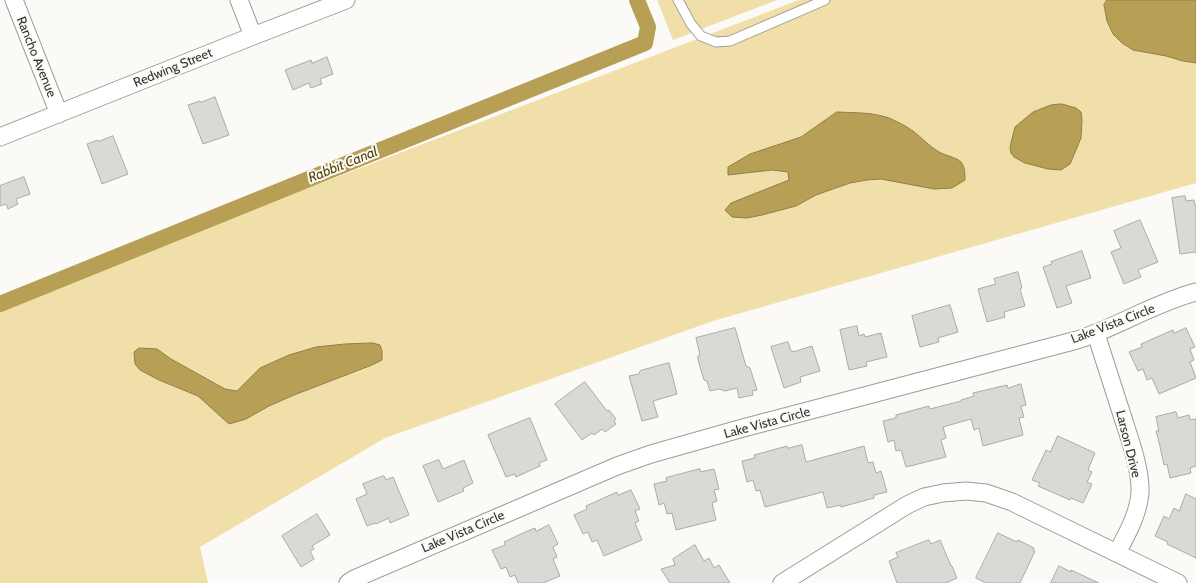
<!DOCTYPE html>
<style>
body{margin:0}
canvas{display:block;background:#fcfaf6}
</style>
<canvas width="1196" height="583"></canvas>
<script>
const g = document.querySelector('canvas').getContext('2d');
g.lineJoin = 'round';
function paint(path, color) {
  g.fillStyle = color;
  g.fill(path, 'evenodd');
}
function stroke(path, color, width, dash) {
  g.strokeStyle = color;
  g.lineWidth = width;
  g.lineCap = dash ? 'butt' : 'round';
  g.setLineDash(dash || []);
  g.stroke(path);
}
function write(font, color, halo, rows, align = 'center') {
  g.font = font + ' Cabin,sans-serif';
  g.lineWidth = 4;
  g.setLineDash([]);
  g.textBaseline = 'middle';
  g.strokeStyle = halo;
  g.fillStyle = color;
  for (const [text, x, y, turn = 0] of rows) {
    g.save();
    g.translate(x, y);
    g.rotate((+turn || 0) * Math.PI / 180);
    g.textAlign = isNaN(turn) ? turn : align;
    if (halo) g.strokeText(text, 0, 0);
    g.fillText(text, 0, 0);
    g.restore();
  }
}
const green = new Path2D(`
 M657 0H777L673 40Z
 M799 0H1196V183L713 321 385 438 200 547 208 583H0V306Z`);
const water = new Path2D(`
 M1107 0H1196V63L1183 61 1166 56 1133 50 1122 43 1113 34 1107 21 1104 5Z
 M1062 104 1076 108 1081 112 1082 120 1081 138 1070 164 1061 170 1048 169 1025 163 1014 157 1011 153 1010 147 1015 127 1033 112 1051 105Z
 M837 112C855 113 872 112 889 118 896 121 906 126 913 131 922 138 929 146 939 152 946 156 956 157 961 162 965 167 965 174 965 180L952 188 934 189 881 179 867 180 850 183 816 195 796 206 762 215 747 218 732 217 725 210 731 203 789 180 788 172 772 170 728 175V167L750 154 801 137Z
 M373 343 380 345 382 351V360L372 365 294 395 269 406 246 419 229 424 198 396 159 380 140 370 135 364 134 352 139 348 157 349 171 359 225 389 237 391 260 368 289 355 316 347 345 344Z`);
const canal = new Path2D(`
 M0 304 645 43 648 27 637 0`);
const building = new Path2D(`
 M327 57 333 74 320 79 322 84 311 88 309 83 293 90 285 70 311 60 312 63Z
 M215 97 229 135 203 144 188 105 200 101 201 102Z
 M113 136 128 174 102 184 87 144 98 140 99 141Z
 M24 177 30 194 16 199 18 204 8 209 6 204 0 206V186Z
 M1185 196 1186 201 1194 200 1195 205H1196V252L1180 254 1172 198Z
 M1140 220 1158 262 1138 270 1141 277 1124 284 1111 252 1121 248 1114 231Z
 M1082 251 1091 278 1066 286 1072 303 1057 308 1043 267 1052 264 1051 262Z
 M1018 272 1022 288 1020 289 1025 306 1004 312 1005 317 987 322 978 289 996 284 994 279Z
 M950 305 958 332 938 338 939 342 920 347 912 316Z
 M857 326 859 336 864 334 865 337 881 333 887 357 866 362 867 366 849 370 840 330Z
 M735 328 746 366 750 368 757 390 752 391 753 395 739 398 737 388 725 391 719 389 710 391 707 381 704 380 698 360V356L700 355 696 338Z
 M1186 328 1195 347 1190 349 1194 360 1190 362 1196 378 1159 394 1152 378 1147 380 1143 369 1138 371 1129 352 1142 347 1141 344 1173 330 1174 333Z
 M788 342 791 351H793V352L812 346 820 371 800 377 801 382 784 388 771 347Z
 M669 363 677 394 653 401 658 417 642 421 629 376 639 374 640 371Z
 M585 382 607 411 609 410 616 419 614 421 616 424 605 432 602 429 594 435 592 433 582 440 555 404Z
 M1021 384 1026 405 1021 406 1024 417 1019 418 1023 435 983 446 979 428 974 430 971 419 943 427 946 438 941 440 946 457 906 467 901 450 896 451 894 440 888 442 883 421 896 418V415L929 406 930 409 961 401V400L974 396 973 393 1007 385 1008 388Z
 M1176 412 1178 418 1189 415 1190 420 1196 419V466L1190 468 1191 473 1170 478 1167 464 1164 465 1159 442 1156 431H1159L1156 417Z
 M530 418 547 460 539 463 540 466 516 477 515 474 506 477 488 435Z
 M1058 436 1095 453 1088 470 1092 472 1087 482 1092 484 1083 503 1071 498 1070 500 1038 486 1040 483 1032 480 1046 450 1050 452Z
 M802 445 806 462 864 446 868 463 873 462 876 473 881 471 887 492 874 495V498L841 507V505L827 508 823 492 765 507 760 490 756 491 753 480 747 482 742 461 755 458 754 455 769 451 787 446 788 448Z
 M439 460 443 469 464 460 473 483 463 488 464 491 438 502 423 466Z
 M700 469V472L714 469 719 489 714 490 717 501 712 503 716 520 676 530 672 513 667 514 664 503 659 505 654 484 667 481 666 478Z
 M384 476 386 480 393 477 409 515 390 523 389 518 376 524 375 523 367 526 356 499 367 494 363 484Z
 M631 490 640 509 635 511 639 521 635 523 642 540 604 556 597 540 592 542 588 532 583 534 574 515 587 509 586 506 617 492 618 495Z
 M1186 494 1196 499V558L1167 544 1168 542 1155 536 1164 516 1169 519 1174 508 1179 511Z
 M317 514 330 535 312 546 314 549 310 551 314 559 301 567 282 536Z
 M549 525 558 544 553 547 557 557 553 559 560 576 543 583H518L515 575 510 577 506 567 501 569 492 550 505 545 504 542 523 533 535 528 536 531Z
 M998 533 1017 542 1018 540 1034 548 1033 550 1035 551 1020 583H986L976 578Z
 M929 540 931 544 940 540 951 566H952L957 578 946 583H897L889 561 898 557 896 553Z
 M695 545 704 561 709 558 714 568 719 565 730 583H670L661 569 675 565 673 559Z
 M1059 566 1071 572V570L1099 583H1051Z`);
const service = new Path2D(`
 M678 0 691 24 701 36 716 42 730 41 825 0`);
const minor = new Path2D(`
 M14 0 59 114
 M239 0 253 36
 M0 137 253 36 346 0
 M1096 334C1105 362 1114 390 1123 418 1130 440 1141 470 1140 493 1138 515 1127 534 1117 553
 M348 583 354 579 617 466 651 454 743 428 1077 340C1117 327 1155 303 1196 292
 M782 583 907 505 924 497 943 493 966 491 986 493 1012 502 1178 583`);
const streetNames = [
 ["Rancho Avenue",36,57,68],
 ["Redwing Street",173,68,-22],
 ["Lake Vista Circle",1113,324,-21],
 ["Lake Vista Circle",767,423,-15],
 ["Larson Drive",1128,444,76],
 ["Lake Vista Circle",463,532,-23]
];
const waterNames = [
 ["Rabbit Canal",343,165,-22]
];
paint(green, '#f0dfa8');
paint(water, '#b7a055');
stroke(water, '#907f4a', 1);
stroke(canal, '#b7a055', 16);
paint(building, '#dbd9d5');
stroke(building, '#acaaa6', 1);
stroke(service, '#9d9c98', 11);
stroke(minor, '#9d9c98', 19);
stroke(service, '#fff', 9);
stroke(minor, '#fff', 17);
write('13px', '#343332', '#fcfaf6', streetNames);
write('italic 14px', '#564508', '#fcfaf6', waterNames);
</script>
